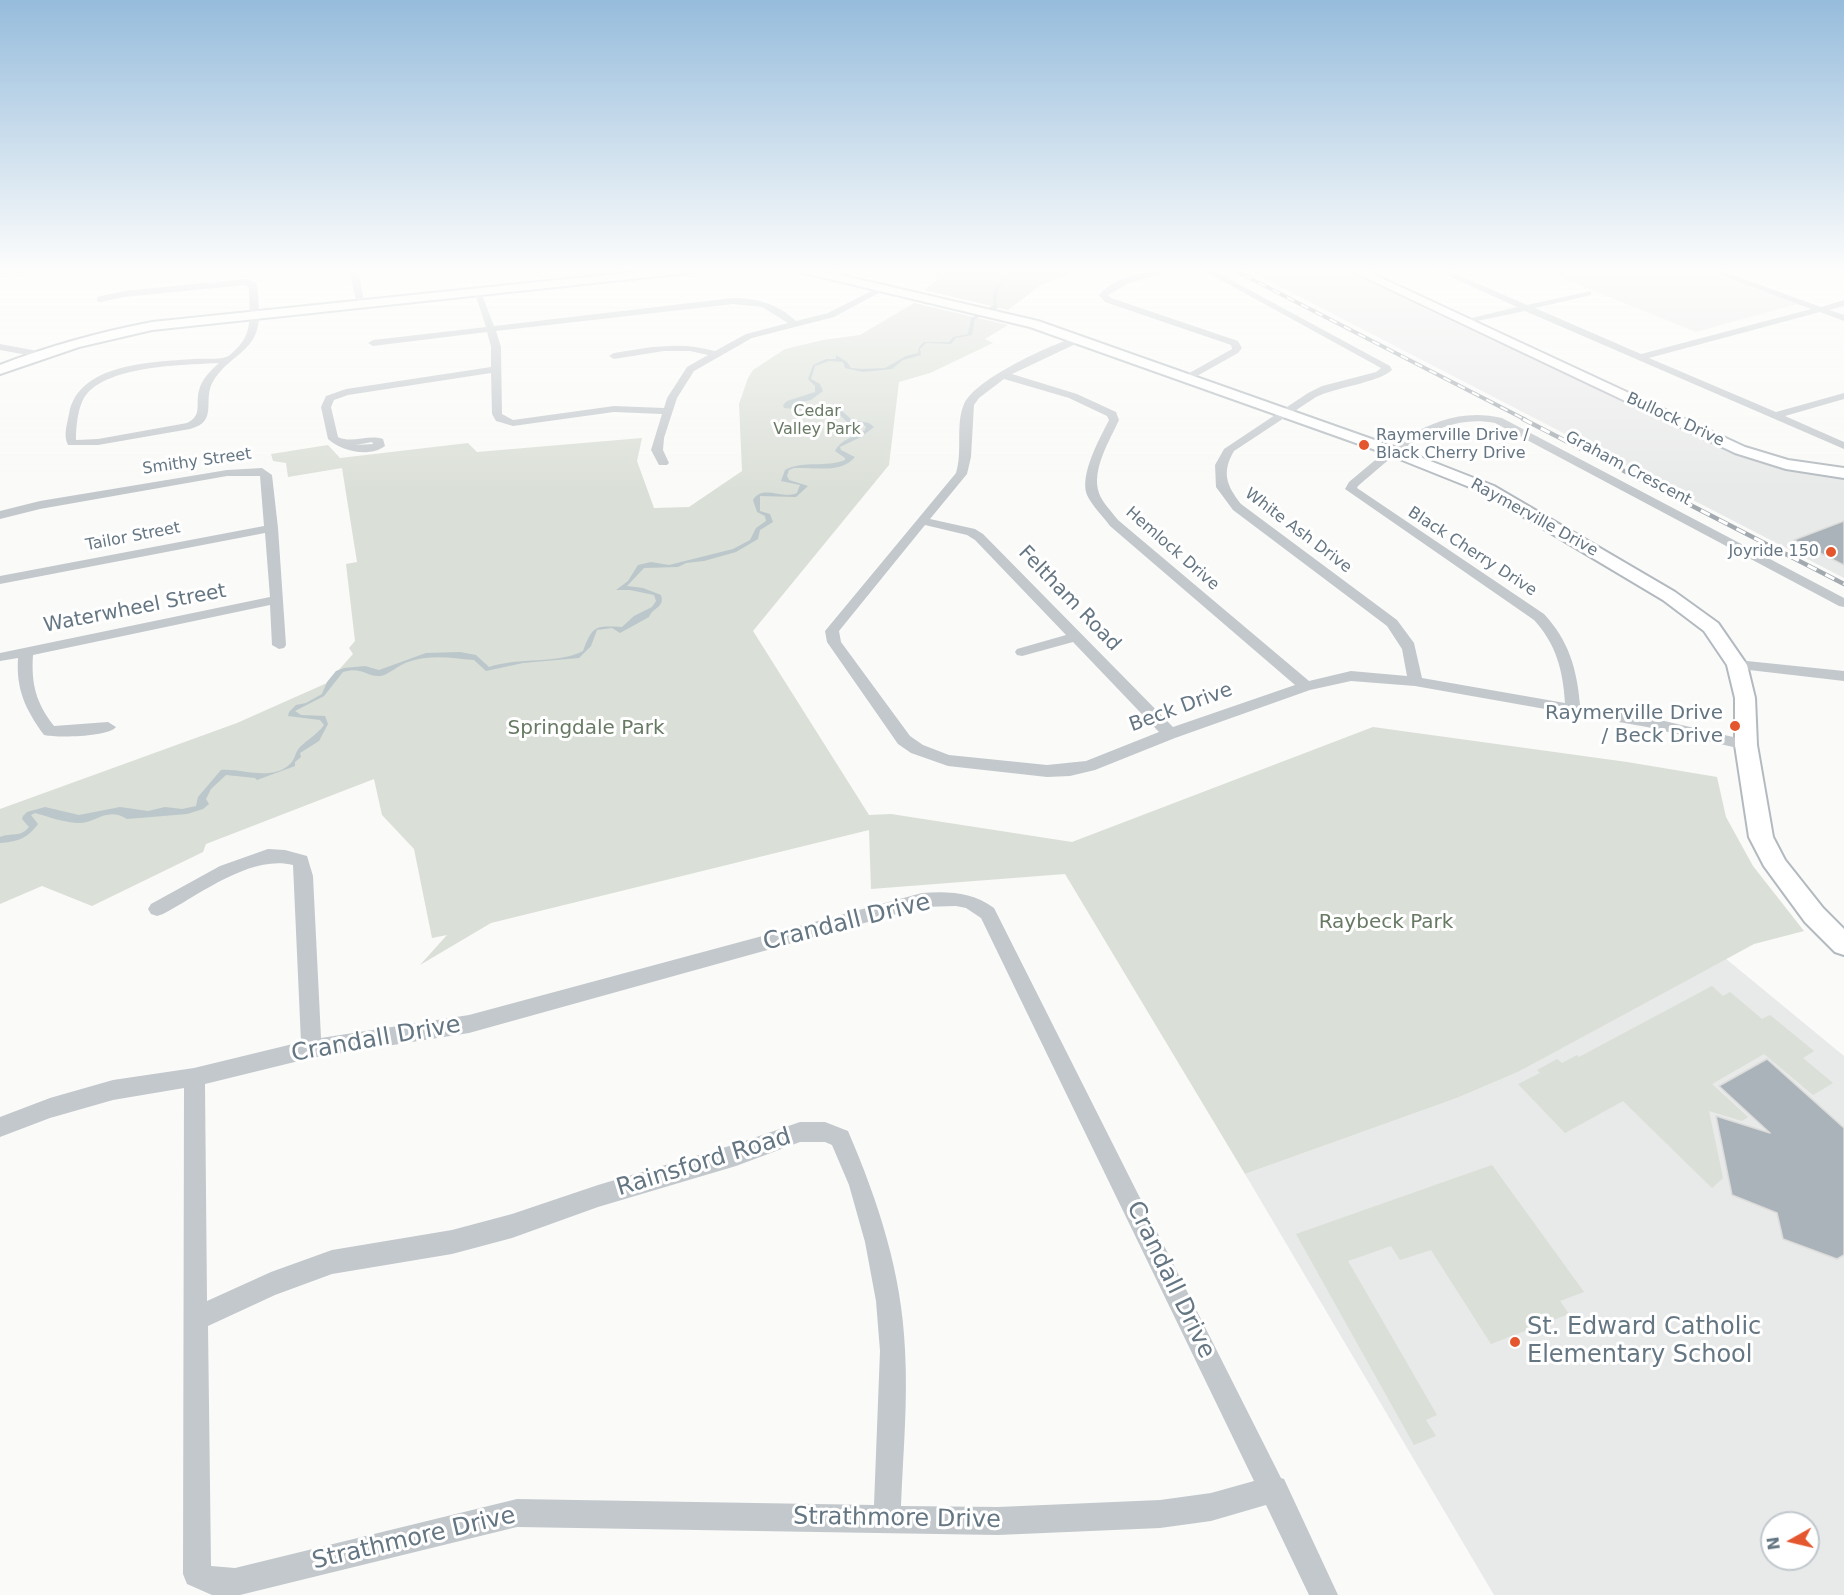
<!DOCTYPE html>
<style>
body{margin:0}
#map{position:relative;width:1844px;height:1595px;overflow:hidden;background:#fafaf8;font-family:"DejaVu Sans",sans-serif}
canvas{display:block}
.north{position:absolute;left:1760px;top:1511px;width:60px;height:60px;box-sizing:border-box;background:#fff;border:2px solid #c1c8cd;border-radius:50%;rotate:262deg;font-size:16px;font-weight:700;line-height:24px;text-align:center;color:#657683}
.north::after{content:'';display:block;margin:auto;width:21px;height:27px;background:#e4572e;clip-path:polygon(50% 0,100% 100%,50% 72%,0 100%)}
</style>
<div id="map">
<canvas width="1844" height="1595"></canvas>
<div class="north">N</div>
</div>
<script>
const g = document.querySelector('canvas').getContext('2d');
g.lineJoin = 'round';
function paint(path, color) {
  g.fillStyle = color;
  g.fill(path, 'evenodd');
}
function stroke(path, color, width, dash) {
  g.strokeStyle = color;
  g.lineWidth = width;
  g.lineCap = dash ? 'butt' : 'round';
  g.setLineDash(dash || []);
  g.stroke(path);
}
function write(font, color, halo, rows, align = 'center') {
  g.font = font + ' "DejaVu Sans",sans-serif';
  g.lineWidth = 6;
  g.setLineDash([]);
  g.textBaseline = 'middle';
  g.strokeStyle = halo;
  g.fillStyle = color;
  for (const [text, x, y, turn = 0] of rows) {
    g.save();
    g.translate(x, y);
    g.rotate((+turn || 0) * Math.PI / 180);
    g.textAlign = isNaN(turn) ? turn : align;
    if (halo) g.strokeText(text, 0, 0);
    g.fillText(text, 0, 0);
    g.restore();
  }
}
const built = new Path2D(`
 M1244 268H1339L1737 455 1802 473 1844 478V578Z
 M1562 268H1697L1798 304 1696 332 1547 272Z
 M1725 958 1844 1056V1595H1494L1245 1174 1457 1098 1518 1072ZM1772 1523H1808V1559H1772Z`);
const green = new Path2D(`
 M931 268H1081L1041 285 1008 310 924 290 938 279Z
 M914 303 1008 325 985 339 993 343 930 373 899 382 889 465 753 631 869 815 891 814 1072 842 1373 727 1627 762 1717 777 1726 817 1753 866 1804 931 1754 944 1518 1072 1457 1098 1245 1174 1065 874 871 889 869 830 491 923 420 965 447 935 432 938 414 849 382 815 374 779 206 844 203 852 92 906 42 886 0 904V809L237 723 327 683 353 654 349 648 355 641 346 564 357 562 342 468 288 477 286 463 273 461 271 454 328 445 340 458 468 443 477 452 642 438 637 461 654 508 689 507 742 471 739 404 748 378 753 370 785 349 823 340 860 335Z
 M1712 986 1723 996 1730 992 1762 1019 1770 1015 1814 1051 1803 1058 1833 1083 1813 1095 1764 1054 1712 1084 1748 1117 1742 1121 1709 1111 1723 1178 1712 1188 1623 1101 1565 1133 1518 1084 1540 1073 1537 1070 1557 1059 1562 1063 1577 1055 1579 1057Z
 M1492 1165 1584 1292 1560 1301 1569 1314 1491 1344 1431 1250 1400 1260 1391 1246 1348 1261 1437 1415 1426 1420 1436 1436 1414 1445 1296 1234Z`);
const water = new Path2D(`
 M1020 268H1023C1018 271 1008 274 1004 278 999 284 994 301 998 308L975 319 972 335 956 338 951 344 926 343 920 349 921 355 903 360 892 369 863 372 845 368 843 362 829 361 815 366 811 379 820 384 823 391 811 400 801 402V405L809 409 842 411 852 420 869 423 874 427 861 437 840 447 841 450 855 457C841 474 814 467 794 468L789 470 787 476 789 480 808 486 796 497 760 496V511L770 514 773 522 760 530 758 539 736 552 704 561 686 563 678 567 644 568 627 586 643 588 661 595C665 608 653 607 649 617L620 633 612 628 597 630 591 646 579 658 523 663 486 671 474 660C452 658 430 654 408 662 398 665 387 676 380 676 367 677 362 666 343 672L324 696 295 711 301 715 325 716 328 724 319 741 300 753 301 757 295 762V766L257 780 255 778 226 775 211 789 206 799 209 804 203 809 187 814 127 819C106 806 96 824 77 823 63 822 49 817 35 813L31 815 38 824C28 838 17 842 0 843V837C12 832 20 838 29 827L22 819 23 816 27 812 45 807 79 815 120 807 148 811 165 807 182 809 196 806 198 797 221 770C241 768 272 782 290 764 295 760 295 752 300 747 308 739 318 734 324 725L320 720 288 716 289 712 296 705 306 703 322 694 327 682 336 671 344 668 365 666 379 670 426 653 460 652 476 655 489 667C519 657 559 664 583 651 593 625 595 626 622 627L634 616 652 607 656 601 654 595 630 590H616L628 581 638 565 651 562 669 565 733 549 750 540 756 528 766 521 765 516 757 512 753 500C763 484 782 500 797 493L800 485 781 481 785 470C804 460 826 468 845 460V458L835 451C840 440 855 436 865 430L866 426 847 422 838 413 784 408 783 405 787 401 815 392V386L808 379 813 365 826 359H836V355L847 362 851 368 861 369 885 368 906 356 918 353 919 347 924 342H949L953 337 968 334 971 318 994 305C989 285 1005 276 1020 268Z`);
const building = new Path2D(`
 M1844 521V565L1794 540Z
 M1767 1059 1844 1128V1255L1837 1259 1783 1239 1777 1213 1732 1195 1716 1116 1770 1133 1719 1086Z`);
const street = new Path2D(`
 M16 268H46L42 270 0 275V269Z
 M366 268H381L359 275 365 305 361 308 357 305 350 273Z
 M600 268H608L610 280H604Z
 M1173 268H1187L1131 282 1108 295 1111 298 1238 341 1242 348 1238 353 1188 381 1184 380V376L1232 349 1231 345 1105 302 1099 295C1116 274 1148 273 1173 268Z
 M1199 268H1209L1390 366 1392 370C1378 383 1336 387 1316 397L1234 451C1221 473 1227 486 1241 504L1397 620 1414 643 1422 678 1565 703C1563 670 1556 644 1534 620L1345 489 1349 482C1392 445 1441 403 1502 418L1844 598V607L1839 606 1495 423C1441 412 1396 453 1358 486L1357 488 1544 614C1569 641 1577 669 1580 705L1647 717 1746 740 1752 741 1754 745 1752 749 1746 750 1647 727 1415 686 1351 681 1310 690 1175 738 1095 770 1070 776 1047 777 948 766 911 753 898 744 827 642 825 631 956 473C963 451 955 425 964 404 976 378 1052 344 1079 336L1082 337V341L1012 374 1077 394 1116 412 1119 420C1110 440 1091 470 1099 493 1102 502 1112 512 1118 520L1309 681 1351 671 1407 676 1402 649 1387 626 1233 510 1216 487 1215 465 1224 449 1308 393 1322 386 1376 372 1381 368ZM1004 379 1069 398 1107 416 1109 420C1100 438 1079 475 1087 495 1092 506 1103 516 1110 526L1295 685 1173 727 983 534 975 529 930 519 967 474 971 457 974 405 979 398ZM925 525 967 535 975 540 1066 635 1017 649 1015 652 1017 655 1022 656 1073 642 1159 732 1086 761 1047 765 949 755 923 745 910 736 841 642 839 631Z
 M1431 268H1442L1527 305 1591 291V295L1535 308 1641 354 1811 309 1701 268H1713L1821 307 1844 300V306L1829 310 1844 315V321L1820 312 1649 358 1776 412 1844 393V399L1785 416 1844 442V449L1525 311 1463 324V320L1517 307Z
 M245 279 255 282C259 290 258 301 259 309 261 352 233 351 214 380 201 399 220 421 190 429L98 445H68C63 435 67 425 69 414 78 363 152 362 194 359 203 358 217 360 226 357 230 356 234 351 237 348 254 332 249 310 249 288L245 285 124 297 100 302 97 301V297L124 291ZM219 363C210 371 202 379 199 390 195 405 203 415 187 423L98 439 76 440C76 427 78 405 86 395 110 365 184 365 219 363Z
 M881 286 888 288 834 317 752 338 694 371 677 398 664 438 663 450 669 463 667 465H659L651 450 662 414 614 412 513 426 496 421 492 414 491 373 348 395 334 400 331 407 338 437C352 444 368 434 383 439L385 446C369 458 341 451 328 439L321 407 326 396 346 389 491 367V347L487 332 373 346 368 343 373 340 486 327 474 290 481 292 494 326 733 298C757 298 778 304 796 321L828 313ZM733 304 762 307 788 323 746 334 715 351C681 341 648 347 614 353L609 356 614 359 664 351H690L708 355 687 367 667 398 664 408 614 406 513 420 502 414 501 347 496 331ZM372 442 373 444 356 445Z
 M0 344 38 351 43 354 38 357 0 350Z
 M262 468 272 475 278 528 286 645 284 648 279 649 272 645 270 605 33 655C31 684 36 703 54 726L108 722 116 727C108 737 57 738 44 735 25 709 16 689 18 658L0 661V653L270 597 265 533 0 584V576L264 526 260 476H227L40 509 0 519V511L40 501 227 470Z
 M1737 660 1844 671V681L1732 668 1730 665Z
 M268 849 285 850 307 856 313 876 321 1038 469 1015 922 893C949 891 972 892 994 908L1281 1478 1284 1479 1338 1595H1309L1266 1505 1211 1521 1160 1528 998 1535 517 1527 240 1595H212L187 1584 183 1574 184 1088 113 1100 50 1118 0 1137V1117L50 1098 113 1080 194 1068 301 1042 293 865C251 854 199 895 163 914L157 916 151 914 148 909 151 904 220 866ZM956 906 966 908 981 918 1254 1481 1211 1493 1160 1500 998 1507 901 1506C903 1454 908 1401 905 1350 902 1273 878 1201 848 1131L825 1122H800L736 1144 598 1185 512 1214 452 1230 332 1250 271 1272 207 1301 205 1084 311 1058 469 1033 922 907ZM800 1142H825L832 1145 849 1185 865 1242 876 1301 880 1351 874 1505 517 1499 235 1568 211 1566 208 1326 275 1295 332 1274 452 1254 512 1238 598 1207 736 1166Z`);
const secondary = new Path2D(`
 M674 268H712L706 271 152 330 79 347 0 374V365C49 346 100 332 152 322Z
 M790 268H810L1038 321 1397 448 1494 486 1675 592 1718 623 1747 665 1755 698 1757 745 1773 837 1785 860 1823 908 1844 929V955L1835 952 1805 922 1764 866 1749 837 1735 745V698L1727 665 1704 631 1663 600 1482 492 1387 454 1030 327 796 271Z
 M1345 268H1360L1745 447 1788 460 1844 468V478L1786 469 1735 453Z`);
const railFar1 = new Path2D(`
 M1230 268 1526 420`);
const rail = new Path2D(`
 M1523 419 1844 584`);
const markers = [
 [1364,445,6,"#e4572e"],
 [1831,552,6,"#e4572e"],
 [1735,726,6,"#e4572e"],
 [1515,1342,6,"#e4572e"]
];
const farParknames = [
 ["Cedar",817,412],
 ["Valley Park",817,430]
];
const farStreetnames = [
 ["Bullock Drive",1675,420,25],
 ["Smithy Street",197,462,-8],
 ["Graham Crescent",1628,469,28],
 ["Raymerville Drive",1534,518,29],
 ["White Ash Drive",1298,531,37],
 ["Tailor Street",133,537,-11],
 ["Hemlock Drive",1172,549,41],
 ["Black Cherry Drive",1472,552,33]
];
const farPoinames = [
 ["Raymerville Drive /",1376,436],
 ["Black Cherry Drive",1376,454],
 ["Joyride 150",1819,552,"right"]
];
const streetNames = [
 ["Feltham Road",1069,599,46],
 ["Waterwheel Street",135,609,-11],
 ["Beck Drive",1181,708,-20]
];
const poiNames = [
 ["Raymerville Drive",1723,714],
 ["/ Beck Drive",1723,737]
];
const parkNames = [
 ["Springdale Park",586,729],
 ["Raybeck Park",1386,923]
];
const nearStreetnames = [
 ["Crandall Drive",847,923,-14],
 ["Crandall Drive",376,1040,-10],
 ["Rainsford Road",704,1163,-17],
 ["Crandall Drive",1170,1280,64],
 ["Strathmore Drive",897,1519,1],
 ["Strathmore Drive",414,1539,-13]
];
const nearPoinames = [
 ["St. Edward Catholic",1527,1328],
 ["Elementary School",1527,1356]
];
paint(built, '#e8e9e9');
paint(green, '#dadfd7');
paint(water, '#bbc7cb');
paint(building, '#aab3b9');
stroke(building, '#dcdcda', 1.5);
stroke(secondary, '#b3babf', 4);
paint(street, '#c3c8cc');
paint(secondary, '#fff');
stroke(railFar1, '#a2aab0', 4);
stroke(rail, '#a2aab0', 4.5);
stroke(railFar1, '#fff', 2, [8]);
stroke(rail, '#fff', 3, [10]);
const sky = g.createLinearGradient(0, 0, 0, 491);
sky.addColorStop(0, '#96bcdc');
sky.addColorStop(0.55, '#fdfdfc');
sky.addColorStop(1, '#fdfdfc00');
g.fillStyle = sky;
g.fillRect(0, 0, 1844, 491);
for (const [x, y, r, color] of markers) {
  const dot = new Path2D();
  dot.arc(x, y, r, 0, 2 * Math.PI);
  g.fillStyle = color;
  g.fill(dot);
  stroke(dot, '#fff', 2);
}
write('16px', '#687a64', '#fff', farParknames);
write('16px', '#657683', '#fff', farStreetnames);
write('16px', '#657683', '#fff', farPoinames, 'left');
write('20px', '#657683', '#fff', streetNames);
write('20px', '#657683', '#fff', poiNames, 'right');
write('20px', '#687a64', '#fff', parkNames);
write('24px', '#657683', '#fff', nearStreetnames);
write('24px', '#657683', '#fff', nearPoinames, 'left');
</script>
